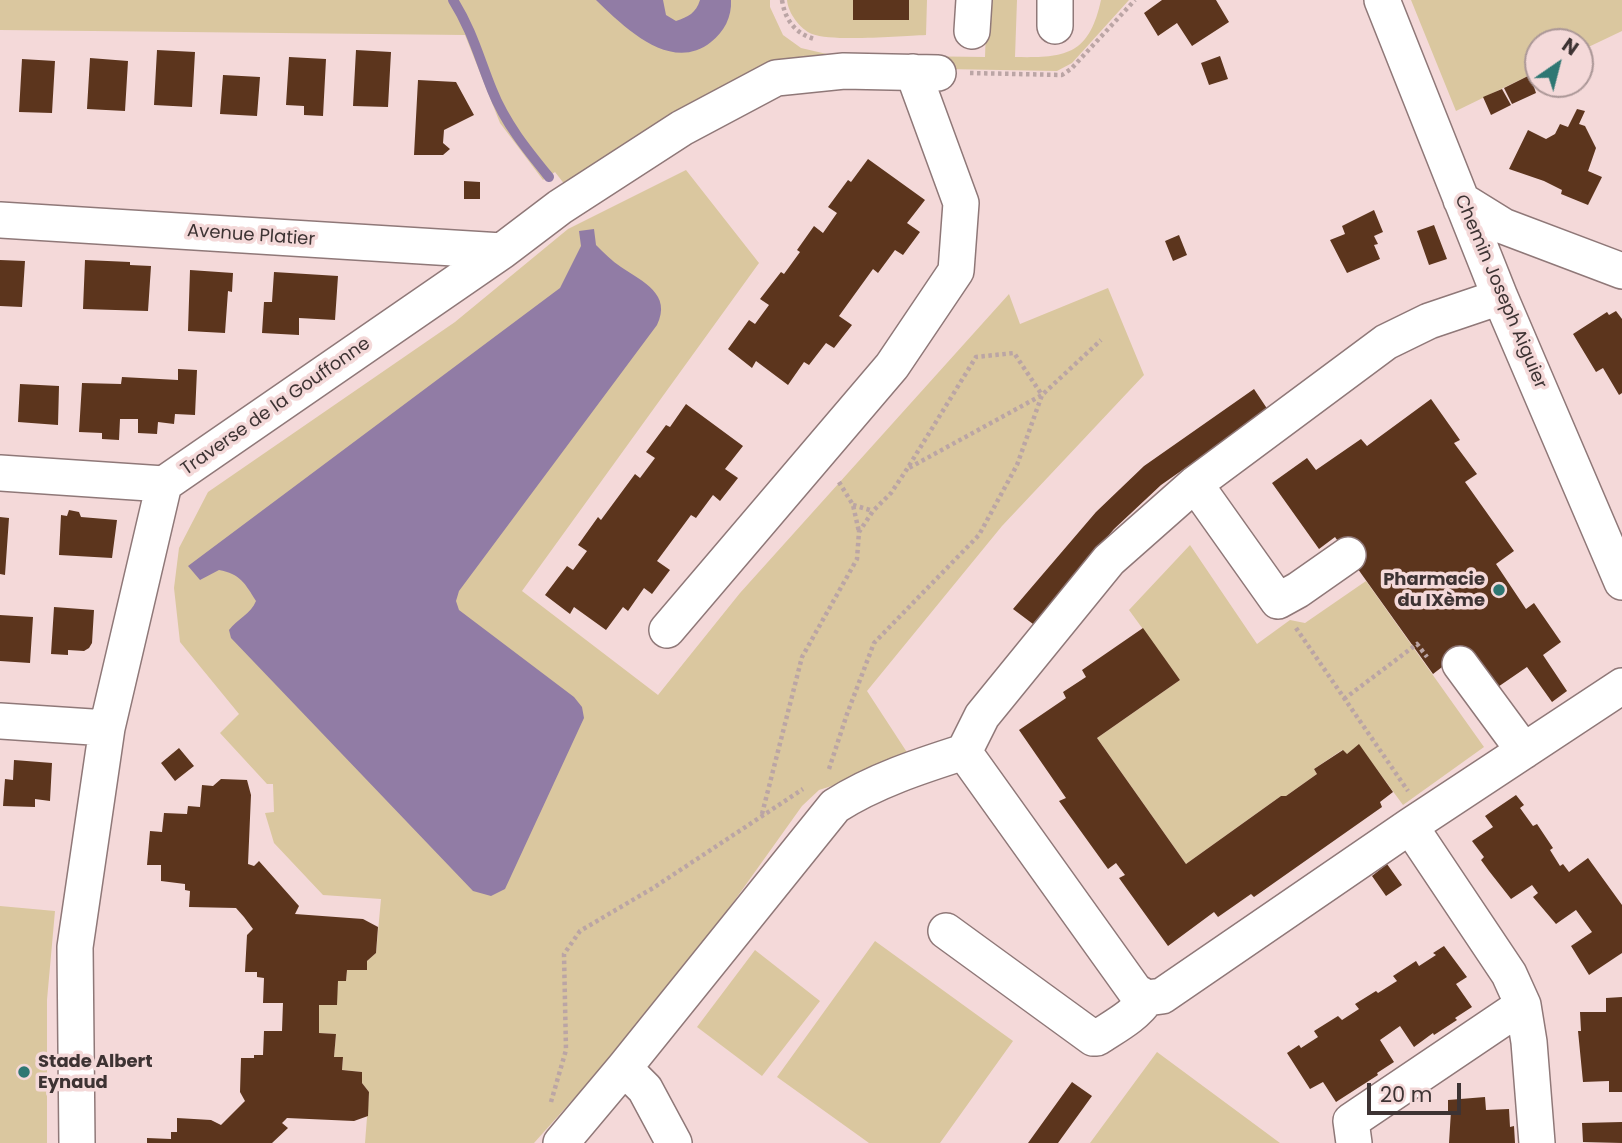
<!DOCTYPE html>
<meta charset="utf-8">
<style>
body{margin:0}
#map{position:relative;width:1622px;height:1143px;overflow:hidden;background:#f4d9d9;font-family:Poppins,sans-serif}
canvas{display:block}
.north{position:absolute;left:1524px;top:28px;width:70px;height:70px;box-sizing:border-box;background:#f4d9d9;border:2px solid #ab9797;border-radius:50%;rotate:35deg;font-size:19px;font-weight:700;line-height:28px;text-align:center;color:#3d3333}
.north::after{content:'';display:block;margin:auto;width:24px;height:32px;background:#2e7773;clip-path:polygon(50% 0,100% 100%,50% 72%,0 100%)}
.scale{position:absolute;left:1367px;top:1083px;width:94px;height:32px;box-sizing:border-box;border:4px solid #3d3333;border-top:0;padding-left:9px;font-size:21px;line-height:24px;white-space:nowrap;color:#3d3333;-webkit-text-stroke:5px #f4d9d9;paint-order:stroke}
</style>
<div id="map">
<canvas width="1622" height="1143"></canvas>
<div class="north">N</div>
<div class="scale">20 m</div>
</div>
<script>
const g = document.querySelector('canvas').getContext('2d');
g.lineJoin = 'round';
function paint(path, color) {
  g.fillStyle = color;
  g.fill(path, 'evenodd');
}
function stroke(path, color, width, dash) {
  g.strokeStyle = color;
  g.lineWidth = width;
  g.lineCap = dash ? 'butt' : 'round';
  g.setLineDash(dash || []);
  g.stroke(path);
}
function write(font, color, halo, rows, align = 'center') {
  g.font = font + ' Poppins,sans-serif';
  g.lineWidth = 7;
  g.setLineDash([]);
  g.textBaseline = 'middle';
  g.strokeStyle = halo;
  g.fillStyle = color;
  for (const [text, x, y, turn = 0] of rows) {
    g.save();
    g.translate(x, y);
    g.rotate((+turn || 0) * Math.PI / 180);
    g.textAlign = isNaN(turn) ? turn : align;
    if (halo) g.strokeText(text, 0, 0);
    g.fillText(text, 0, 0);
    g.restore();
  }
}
const green = new Path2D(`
 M0 0H770V7L783 35 801 48 831 55 985 57 987 0H1017L1015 57C1066 58 1089 55 1101 0H1129L1072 63 1057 71 833 67 569 190 555 172 543 180 500 123 465 35 0 30Z
 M787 0H853L854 20H909V0H927L926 35C900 36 833 42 812 34 800 29 788 13 787 0Z
 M1411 0H1622V31L1580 51V42H1538V71L1456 111Z
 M686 170 759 263 522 591 658 695 740 593 1009 294 1020 324 1108 288 1144 375 1002 526 867 691 912 760 819 790 802 806 642 1030 594 1076 534 1143H365L369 1092 362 1083V1072L342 1070 343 1057H334L336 1034 319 1033V1005H336L338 981H346L347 970H367V961L376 953 381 899 323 895 274 843 265 813 274 812 273 784H267L220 733 239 714 180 642 174 588 179 548 208 492 455 322 568 229Z
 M1190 545 1257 644 1290 620 1305 623 1366 581 1484 747 1403 805 1359 745 1347 754 1342 750 1314 769 1317 774 1286 796H1281L1186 864 1097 738 1180 680 1129 610Z
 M0 906 55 911 47 1000V1143H0Z
 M875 941 1013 1041 940 1143H869L777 1077Z
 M755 950 820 1001 762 1076 697 1027Z
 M1157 1052 1280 1143H1090Z`);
const water = new Path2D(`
 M596 0H663L666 15 676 21C688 17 696 13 700 0H731C732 17 724 32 711 42 671 74 624 27 596 0Z
 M594 229 596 245C604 253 612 261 621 267 643 282 672 294 657 325L459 591 456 601 459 610 574 697 582 707 584 718 505 889 491 896 473 891 231 638 229 630C237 619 251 614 256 601 245 583 240 574 219 570L200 580 188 566 560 288 581 246 579 231Z`);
const stream = new Path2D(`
 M453 0C472 30 479 58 492 90 505 123 527 150 549 177`);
const building = new Path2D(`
 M853 0H909V20H853Z
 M1162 0H1216L1229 22 1192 46 1177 23 1158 36 1144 13Z
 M157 50 195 52 192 107 154 105Z
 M356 50 391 52 388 107 353 106Z
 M1220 56 1228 79 1209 85 1201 63Z
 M289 57 326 59 323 116 304 115V106L286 105Z
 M90 58 128 61 125 111 87 109Z
 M22 59 55 61 52 113 19 112Z
 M223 75 260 77 257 116 220 114Z
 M1530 75 1536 93 1512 104 1504 88Z
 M418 80 456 82 474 115 444 130 443 143 450 149 443 155H414Z
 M1502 89 1511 105 1491 115 1483 97Z
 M1577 109 1585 111 1579 124 1585 126 1596 148 1588 171 1602 177 1588 205 1561 194 1562 190 1544 181 1509 169 1528 130 1546 139 1555 134 1560 124 1568 127Z
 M868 159 925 200 907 223 920 232 903 255 895 250 878 273 873 269 839 316 852 325 834 348 826 343 809 365 804 362 788 385 756 361 752 368 728 349 749 320 755 324 769 305 760 299 781 272 784 274 800 252 797 250 814 226 823 233 837 213 828 207 848 180 851 182Z
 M464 181 480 182V199H464Z
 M1374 210 1383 232 1374 236 1378 244 1374 245 1380 259 1347 273 1330 240 1345 234 1342 226Z
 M1434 225 1447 259 1429 265 1417 231Z
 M1179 235 1187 255 1173 261 1165 241Z
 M0 260 25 261 22 307 0 306Z
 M85 260 130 262V265L151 266 148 311 83 309Z
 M190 270 233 273 232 292 228 291 225 333 188 331Z
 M274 272 338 276 335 320 299 318V335L262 333 264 302H272Z
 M1616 311 1622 319V393L1619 395 1603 368 1596 372 1573 334 1607 312 1609 315Z
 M178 369 197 370 195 415 175 414 174 424 158 422 157 434 138 433V419H120L119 440 102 439V433L79 432 82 383 121 384 122 377 178 380Z
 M20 384 59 386 58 425 18 422Z
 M1254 389 1268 410 1161 485 1114 529 1033 624 1013 609 1096 512 1144 466Z
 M1431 399 1460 440 1454 443 1477 474 1465 482 1514 551 1496 564 1526 609 1534 603 1561 642 1543 655 1567 691 1552 702 1527 667 1492 691 1464 650 1433 674 1335 537 1319 549 1272 483 1307 458 1316 470 1361 439 1367 446Z
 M686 404 743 446 725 469 738 478 720 501 713 495 696 518 691 515 657 561 670 570 652 594 644 588 628 611 623 607 606 630 574 607 570 614 545 595 567 566 573 570 587 551 578 545 598 517 601 520 635 474 640 478 655 458 646 452 666 425 670 427Z
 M69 510 79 512 81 517 117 520 112 558 59 555 61 515 67 516Z
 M0 517 9 518 5 575 0 574Z
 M54 607 94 610 92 643 89 648 84 651 68 650V655L51 654Z
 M0 615 33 617 30 663 0 661Z
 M1143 628 1180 680 1097 738 1186 864 1281 796H1286L1317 774 1314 769 1343 750 1347 754 1359 744 1393 792 1380 802 1382 807 1254 897 1251 894 1218 917 1214 912 1168 946 1119 878 1125 875 1116 863 1108 869 1059 801 1066 798 1019 730 1066 698 1063 692 1086 677 1082 670Z
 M179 748 194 766 175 781 161 763Z
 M14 760 52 763 50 801 35 799V807L3 806 5 779 13 780Z
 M221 779 247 780 251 795 248 864 254 866 259 861 299 906 295 914 363 919 378 927 376 953 367 961V970H347L346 981H338L337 1005H319V1033L336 1034 334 1057H343L342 1070 362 1072V1083L369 1092 368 1116 354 1121 287 1118 282 1123 288 1128 272 1143H147V1138L171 1139V1132H177V1118L211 1120 221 1125 245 1101 240 1092 241 1058H254V1055H263L264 1031H282L283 1003H263L264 978 257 977V972H245L247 935 253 929 244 917 236 908 189 907 190 891 185 890V884L161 881V865H147L150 831 162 832 164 813 187 814 188 806 200 807 202 785 213 786Z
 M1516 795 1524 805 1520 808 1533 826 1537 824 1553 848 1550 850 1560 866 1563 864 1569 872 1588 858 1622 905V953L1589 975 1571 946 1592 932 1576 910 1556 924 1533 897 1538 893 1532 885 1511 899 1489 871 1481 860 1484 857 1472 841 1493 827 1485 816Z
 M1387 864 1402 885 1386 896 1372 876Z
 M1444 946 1467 977 1456 984 1472 1007 1455 1018 1457 1020 1434 1035 1433 1033 1414 1047 1400 1026 1380 1040 1394 1062 1377 1073 1378 1075 1336 1102 1323 1082 1310 1089 1287 1053 1299 1045 1301 1048 1318 1037 1314 1031 1338 1016 1342 1020 1359 1009 1355 1004 1376 991 1378 993 1397 981 1393 976 1416 961 1419 966 1436 955 1433 953Z
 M1622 997V1092H1609V1081L1583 1082 1578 1031H1581L1580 1012H1606V998Z
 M1072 1082 1092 1096 1058 1143H1028Z
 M1485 1097 1486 1110 1509 1109 1510 1127 1514 1126 1515 1143H1449L1451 1111H1448V1100Z
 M1622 1122V1143L1583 1142 1582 1123Z`);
const path = new Path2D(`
 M782 0C785 20 795 33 814 39
 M970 73 1062 75 1071 69 1135 0
 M839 482 853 505 859 532
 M853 505 873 511
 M1296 628 1408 791
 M1344 699 1417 644 1427 657
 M829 769 847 714 874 643 979 535 1017 465 1042 395 1101 340
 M762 814 802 657 857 559 859 532 873 511 891 493 907 469 976 357 1014 353 1042 395 907 469
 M551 1102 566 1050 564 954 580 931 653 888 803 789`);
const minor = new Path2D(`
 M1382 0 1500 297 1622 582
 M1055 26V0
 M972 31 974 0
 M1461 200 1503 226 1622 271
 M0 220 502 251
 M0 473 164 484
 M1195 484 1386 342 1429 321 1500 297
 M1348 555 1298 590 1278 601 1195 484 1109 560 982 716 964 752 1135 991 1147 998 1162 996 1410 826 1622 686
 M667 630 892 366 956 271 961 203 913 72
 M1460 664 1524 751
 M0 721 107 728
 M1410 826 1509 974 1523 1005 1529 1042 1537 1143
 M946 931 1093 1038H1097C1115 1026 1135 1016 1147 998
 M624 1068 645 1089 674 1143
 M77 1143 75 947 107 728 164 484 502 251 560 207 682 128 776 78 844 71 938 73
 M561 1143 624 1068 835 806C874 781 920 766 964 752
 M1354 1143 1351 1121 1523 1005`);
const markers = [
 [1499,590,7,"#2e7773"],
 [24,1072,7,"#2e7773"]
];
const streetNames = [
 ["Avenue Platier",251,236,4],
 ["Chemin Joseph Aiguier",1500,292,67],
 ["Traverse de la Gouffonne",276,407,-35]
];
const poiNames = [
 ["Pharmacie",1485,580],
 ["du IXème",1485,601],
 ["Stade Albert",38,1062,"left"],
 ["Eynaud",38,1083,"left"]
];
paint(green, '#dac79f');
paint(water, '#917ca5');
stroke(stream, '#917ca5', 10);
paint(building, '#5c351d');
stroke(minor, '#8f7878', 38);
stroke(path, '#bba5a5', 4.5, [3.5, 3.5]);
stroke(minor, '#fff', 35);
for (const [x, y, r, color] of markers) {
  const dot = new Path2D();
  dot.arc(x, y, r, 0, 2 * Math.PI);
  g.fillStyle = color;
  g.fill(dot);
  stroke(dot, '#f4d9d9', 2.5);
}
write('18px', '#3d3333', '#f4d9d9', streetNames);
write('bold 18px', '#3d3333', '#f4d9d9', poiNames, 'right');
</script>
